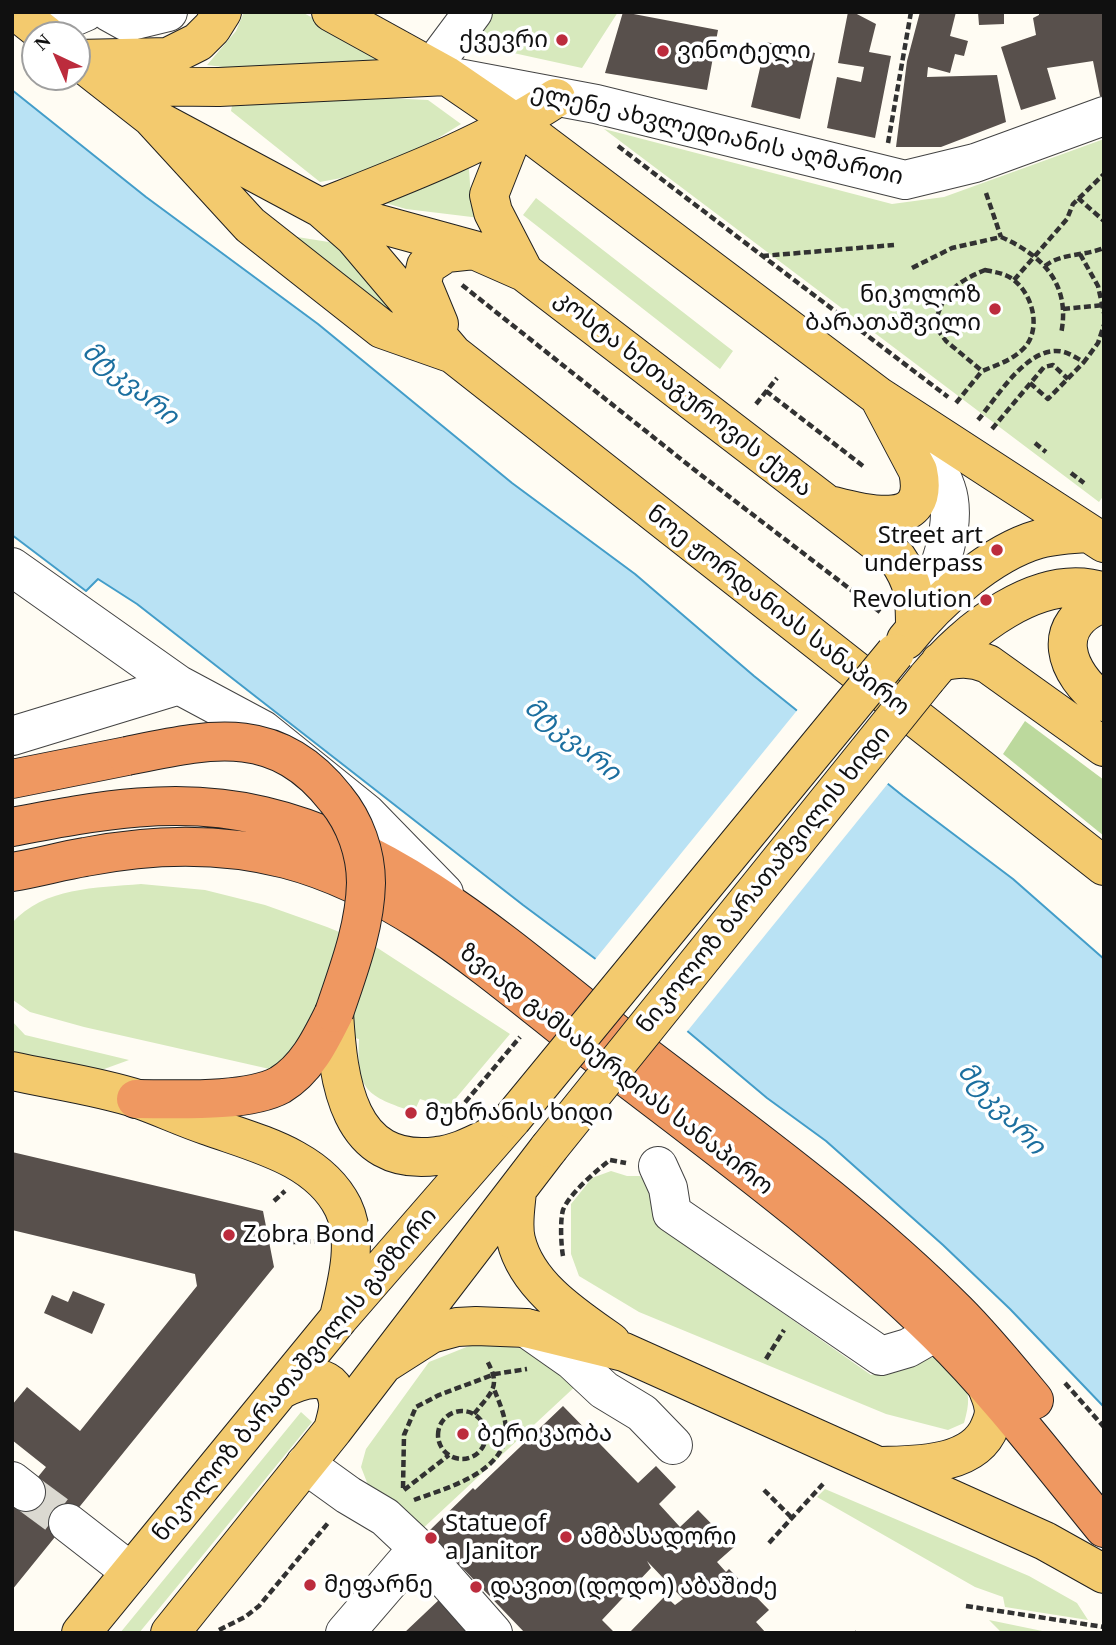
<!DOCTYPE html>
<meta charset="utf-8">
<style>
body{margin:0}
#map{position:relative;width:1116px;height:1645px;overflow:hidden;background:#fffcf3;font-family:Georgia,serif}
canvas{display:block}
.frame{position:absolute;inset:0;border:14px solid #101010;pointer-events:none}
.north{position:absolute;left:21px;top:21px;width:70px;height:70px;box-sizing:border-box;background:#fff;border:2px solid #9f9f9f;border-radius:50%;rotate:316deg;font-size:19px;font-weight:700;line-height:28px;text-align:center;color:#101010}
.north::after{content:'';display:block;margin:auto;width:24px;height:32px;background:#bc2c3d;clip-path:polygon(50% 0,100% 100%,50% 72%,0 100%)}
</style>
<div id="map">
<canvas width="1116" height="1645"></canvas>
<div class="frame"></div>
<div class="north">N</div>
</div>
<script>
const g = document.querySelector('canvas').getContext('2d');
g.lineJoin = 'round';
function paint(path, color) {
  g.fillStyle = color;
  g.fill(path, 'evenodd');
}
function stroke(path, color, width, dash) {
  g.strokeStyle = color;
  g.lineWidth = width;
  g.lineCap = dash ? 'butt' : 'round';
  g.setLineDash(dash || []);
  g.stroke(path);
}
function write(font, color, halo, rows, align = 'center') {
  g.font = font + ' Georgia,"Noto Sans Georgian",serif';
  g.lineWidth = 7;
  g.setLineDash([]);
  g.textBaseline = 'middle';
  g.strokeStyle = halo;
  g.fillStyle = color;
  for (const [text, x, y, turn = 0] of rows) {
    g.save();
    g.translate(x, y);
    g.rotate((+turn || 0) * Math.PI / 180);
    g.textAlign = isNaN(turn) ? turn : align;
    if (halo) g.strokeText(text, 0, 0);
    g.fillText(text, 0, 0);
    g.restore();
  }
}
const green = new Path2D(`
 M244 12H302L343 35 383 64 247 70 207 65 236 31Z
 M487 12H618L582 68 486 47 470 37Z
 M388 98 428 100 461 124 406 158 352 176 320 182 231 111 232 106Z
 M604 129 892 204 944 197 1104 139V495L1099 502Z
 M460 166 469 169 471 199 480 218 406 209 382 202Z
 M536 198 733 351 720 369 523 215Z
 M291 236 335 243 401 322Z
 M141 884 205 890 265 905 327 927 376 947 510 1034 451 1104 441 1106 420 1099 414 1112C367 1096 356 1091 359 1039L306 1027 294 1055 274 1070 84 1027 30 1012 13 1000 12 923C44 887 96 888 141 884Z
 M12 1021 25 1035 129 1060 96 1072 12 1053Z
 M611 1171 627 1176H640C654 1190 658 1210 663 1229L871 1375 934 1357C961 1381 976 1384 964 1423L948 1430 886 1414 639 1312 579 1276 571 1254V1204L592 1178Z
 M479 1342 546 1352 580 1382 419 1532 368 1485 361 1467 366 1449 429 1362Z
 M301 1412 312 1422 139 1633H120Z
 M825 1489 1029 1576 1077 1603 1088 1620 1005 1607 1003 1597 975 1587 817 1497Z
 M989 1620 1052 1633H1002Z`);
const forest = new Path2D(`
 M1025 721 1104 780V836L1003 754Z`);
const water = new Path2D(`
 M12 90 146 197 318 324 512 483 635 574 754 676 903 796 1013 879 1104 959V1407L1010 1309 943 1245 826 1141 767 1098 648 998 523 905 137 604 98 579 86 591 12 535Z`);
const pier = new Path2D(`
 M799 708 890 781 685 1034 593 962Z`);
const building = new Path2D(`
 M623 12 718 30 707 90 605 73Z
 M848 12H853L876 24 869 52 891 56 875 138 827 128 837 77 861 82 864 67 838 63Z
 M920 12H956L950 36 968 41 964 56 955 54 950 73 928 67 927 77 997 75 1006 122 941 147H896L907 61Z
 M978 12H1004V24L979 25Z
 M1039 12H1104V96H1100L1093 61 1047 68 1056 99 1021 110 1001 47 1036 35 1033 18 1039 15Z
 M766 42 815 53 800 119 751 107Z
 M12 1152 263 1211 274 1267 12 1590V1509L46 1467 12 1440V1405L27 1387 80 1431 197 1286 195 1274 12 1230Z
 M73 1291 105 1304 92 1334 44 1313 52 1295 68 1302Z
 M563 1406 638 1483 656 1466 676 1487 659 1504 680 1527 698 1510 734 1547 717 1562 726 1572 729 1569 769 1610 756 1622 766 1633H629L665 1596 675 1605 683 1599 647 1561 651 1568 602 1620 613 1631 612 1633H525L428 1532 473 1488 475 1490Z
 M442 1597 477 1633H404Z`);
const minorTunnel = new Path2D(`
 M26 1492 68 1523`);
const path = new Path2D(`
 M888 143 911 12
 M618 146 948 397
 M986 193 1001 237
 M1078 198 1104 221
 M1080 254 1098 286 1104 313
 M762 256 894 245
 M1045 266C1061 253 1085 256 1104 248
 M912 268 952 248 1001 237C1044 256 1071 285 1061 334
 M985 270C994 272 1003 273 1011 278 1032 292 1042 327 1025 347 1013 360 997 365 982 371L946 341 935 326C941 294 956 282 985 270Z
 M1014 280 1067 219 1073 204 1104 174
 M462 285 701 475 880 612
 M1063 309 1104 305
 M1030 383 1048 399 1084 362
 M766 391 863 466
 M956 403 982 371
 M756 404 777 378
 M978 420C998 396 1029 343 1064 352 1071 354 1078 359 1084 362L1098 343 1104 325
 M992 429 1044 367 1053 365 1068 379
 M1035 443 1046 452
 M1071 473 1084 483
 M427 1109C442 1115 449 1115 462 1106L520 1037
 M274 1201 285 1191
 M293 1242 318 1241
 M563 1256C561 1245 560 1220 563 1210 569 1194 597 1170 610 1160L626 1163
 M766 1359 784 1330
 M1065 1383 1104 1427
 M438 1435a24 24 0 1 1 48 0a24 24 0 1 1-48 0Z
 M474 1414C492 1391 502 1387 486 1359
 M403 1488 404 1435 416 1407 439 1395 495 1374 527 1369
 M404 1490 449 1455
 M764 1490 792 1518
 M414 1500C446 1488 505 1473 506 1431 506 1417 499 1402 494 1389
 M769 1543 823 1484
 M966 1606 1104 1627
 M219 1630 245 1617 259 1606 328 1523
 M855 1633H856`);
const minor = new Path2D(`
 M109 12 127 22 168 12
 M41 31 85 12
 M432 67 473 12
 M447 76 596 104 905 180 975 163 1104 116
 M906 430C921 447 939 466 946 488 961 530 930 589 915 628
 M12 567 179 685
 M12 736 179 685 263 730 366 813 444 893
 M658 1166 668 1188 672 1213 881 1356 908 1348 936 1332
 M526 1328 573 1361 604 1390 642 1413 673 1445
 M305 1464 348 1495 385 1517 418 1548 493 1633
 M12 1481 26 1492
 M68 1523 131 1572
 M345 1633 418 1548`);
const major = new Path2D(`
 M17 12 46 35
 M331 12 447 76 517 124 878 396 1104 543
 M77 59 151 117 250 225 382 329 453 354
 M77 59 168 57 198 42 212 28 222 12
 M113 86 219 87 447 76
 M151 117 321 208 474 250 524 272 897 558C915 584 915 598 915 628
 M517 124 489 195 493 212 524 272
 M321 208 354 237 453 354 1104 866
 M321 208C402 176 483 146 556 98
 M439 324 422 283 426 266 446 253 474 250
 M834 506C868 515 931 531 918 471L881 401
 M1104 603C1047 623 1065 674 1104 702
 M906 640C937 601 990 553 1039 539 1055 535 1071 534 1088 533
 M940 662C957 658 971 657 988 664L1104 747
 M927 678C964 632 1040 570 1104 592
 M334 1013C338 1079 347 1168 437 1156 457 1154 475 1144 492 1136
 M12 1071C53 1080 98 1086 138 1099 161 1107 184 1118 208 1126 255 1143 318 1157 343 1207 359 1240 347 1283 339 1317
 M517 1190C516 1206 512 1224 516 1240 527 1286 574 1316 611 1342
 M384 1364 431 1334 457 1327 476 1326 526 1328 624 1352 1045 1541 1104 1574
 M280 1390C300 1380 333 1367 338 1402 339 1411 335 1421 333 1430
 M882 1466C916 1465 975 1466 990 1426 993 1419 995 1412 993 1405 992 1398 988 1391 986 1384
 M81 1633 339 1318 512 1119
 M170 1633 333 1430 549 1148`);
const highway = new Path2D(`
 M12 779 127 756
 M12 827C96 811 178 795 263 816 404 849 521 959 632 1046 743 1131 858 1213 957 1312 985 1340 1009 1370 1034 1400
 M12 872C37 868 61 861 85 857 151 844 220 842 286 859 401 889 495 975 587 1047 706 1139 830 1228 937 1333 998 1393 1050 1462 1104 1528
 M136 1099C173 1099 247 1103 280 1085 307 1069 321 1039 334 1013`);
const majorBridge = new Path2D(`
 M512 1119 895 653
 M549 1148 927 678`);
const highwayBridge = new Path2D(`
 M127 756C210 739 276 722 336 799 355 822 366 853 366 883 365 928 348 971 334 1013`);
const markers = [
 [562,40,7,"#bc2c3d"],
 [663,51,7,"#bc2c3d"],
 [995,309,7,"#bc2c3d"],
 [997,550,7,"#bc2c3d"],
 [986,600,7,"#bc2c3d"],
 [411,1113,7,"#bc2c3d"],
 [229,1235,7,"#bc2c3d"],
 [463,1434,7,"#bc2c3d"],
 [566,1537,7,"#bc2c3d"],
 [431,1538,7,"#bc2c3d"],
 [310,1585,7,"#bc2c3d"],
 [476,1587,7,"#bc2c3d"]
];
const poiNames = [
 ["ქვევრი",548,40,"right"],
 ["ვინოტელი",677,51],
 ["ნიკოლოზ",981,295,"right"],
 ["ბარათაშვილი",981,323,"right"],
 ["Street art",983,536,"right"],
 ["underpass",983,564,"right"],
 ["Revolution",972,600,"right"],
 ["მუხრანის ხიდი",425,1113],
 ["Zobra Bond",243,1235],
 ["ბერიკაობა",477,1434],
 ["Statue of",445,1524],
 ["a Janitor",445,1552],
 ["ამბასადორი",580,1537],
 ["მეფარნე",324,1585],
 ["დავით (დოდო) აბაშიძე",490,1587]
];
const streetNames = [
 ["ელენე ახვლედიანის აღმართი",717,135,13],
 ["კოსტა ხეთაგუროვის ქუჩა",683,394,38],
 ["ნოე ჟორდანიას სანაპირო",778,611,38],
 ["ნიკოლოზ ბარათაშვილის ხიდი",764,880,-51],
 ["ზვიად გამსახურდიას სანაპირო",616,1070,38],
 ["ნიკოლოზ ბარათაშვილის გამზირი",295,1375,-50]
];
const waterNames = [
 ["მტკვარი",130,384,39],
 ["მტკვარი",572,740,39],
 ["მტკვარი",1001,1109,47]
];
paint(green, '#d7e9bd');
paint(forest, '#bcd99d');
paint(water, '#b9e2f4');
stroke(water, '#439dc9', 2);
paint(pier, '#fffcf3');
paint(building, '#58504c');
stroke(minorTunnel, '#dbd9d1', 38, [38, 19]);
stroke(minor, '#434343', 40);
stroke(major, '#212121', 40);
stroke(highway, '#212121', 40);
stroke(path, '#323232', 4.5, [7, 3.5]);
stroke(minor, '#fff', 38);
stroke(major, '#f3ca6e', 38);
stroke(highway, '#ef9861', 38);
stroke(majorBridge, '#212121', 40, []);
stroke(highwayBridge, '#212121', 40, []);
stroke(majorBridge, '#f3ca6e', 38);
stroke(highwayBridge, '#ef9861', 38);
for (const [x, y, r, color] of markers) {
  const dot = new Path2D();
  dot.arc(x, y, r, 0, 2 * Math.PI);
  g.fillStyle = color;
  g.fill(dot);
  stroke(dot, '#fff', 2.5);
}
write('24px', '#101010', '#fff', poiNames, 'left');
write('24px', '#101010', '#fff', streetNames);
write('italic 26px', '#1c6f9f', '#fff', waterNames);
</script>
